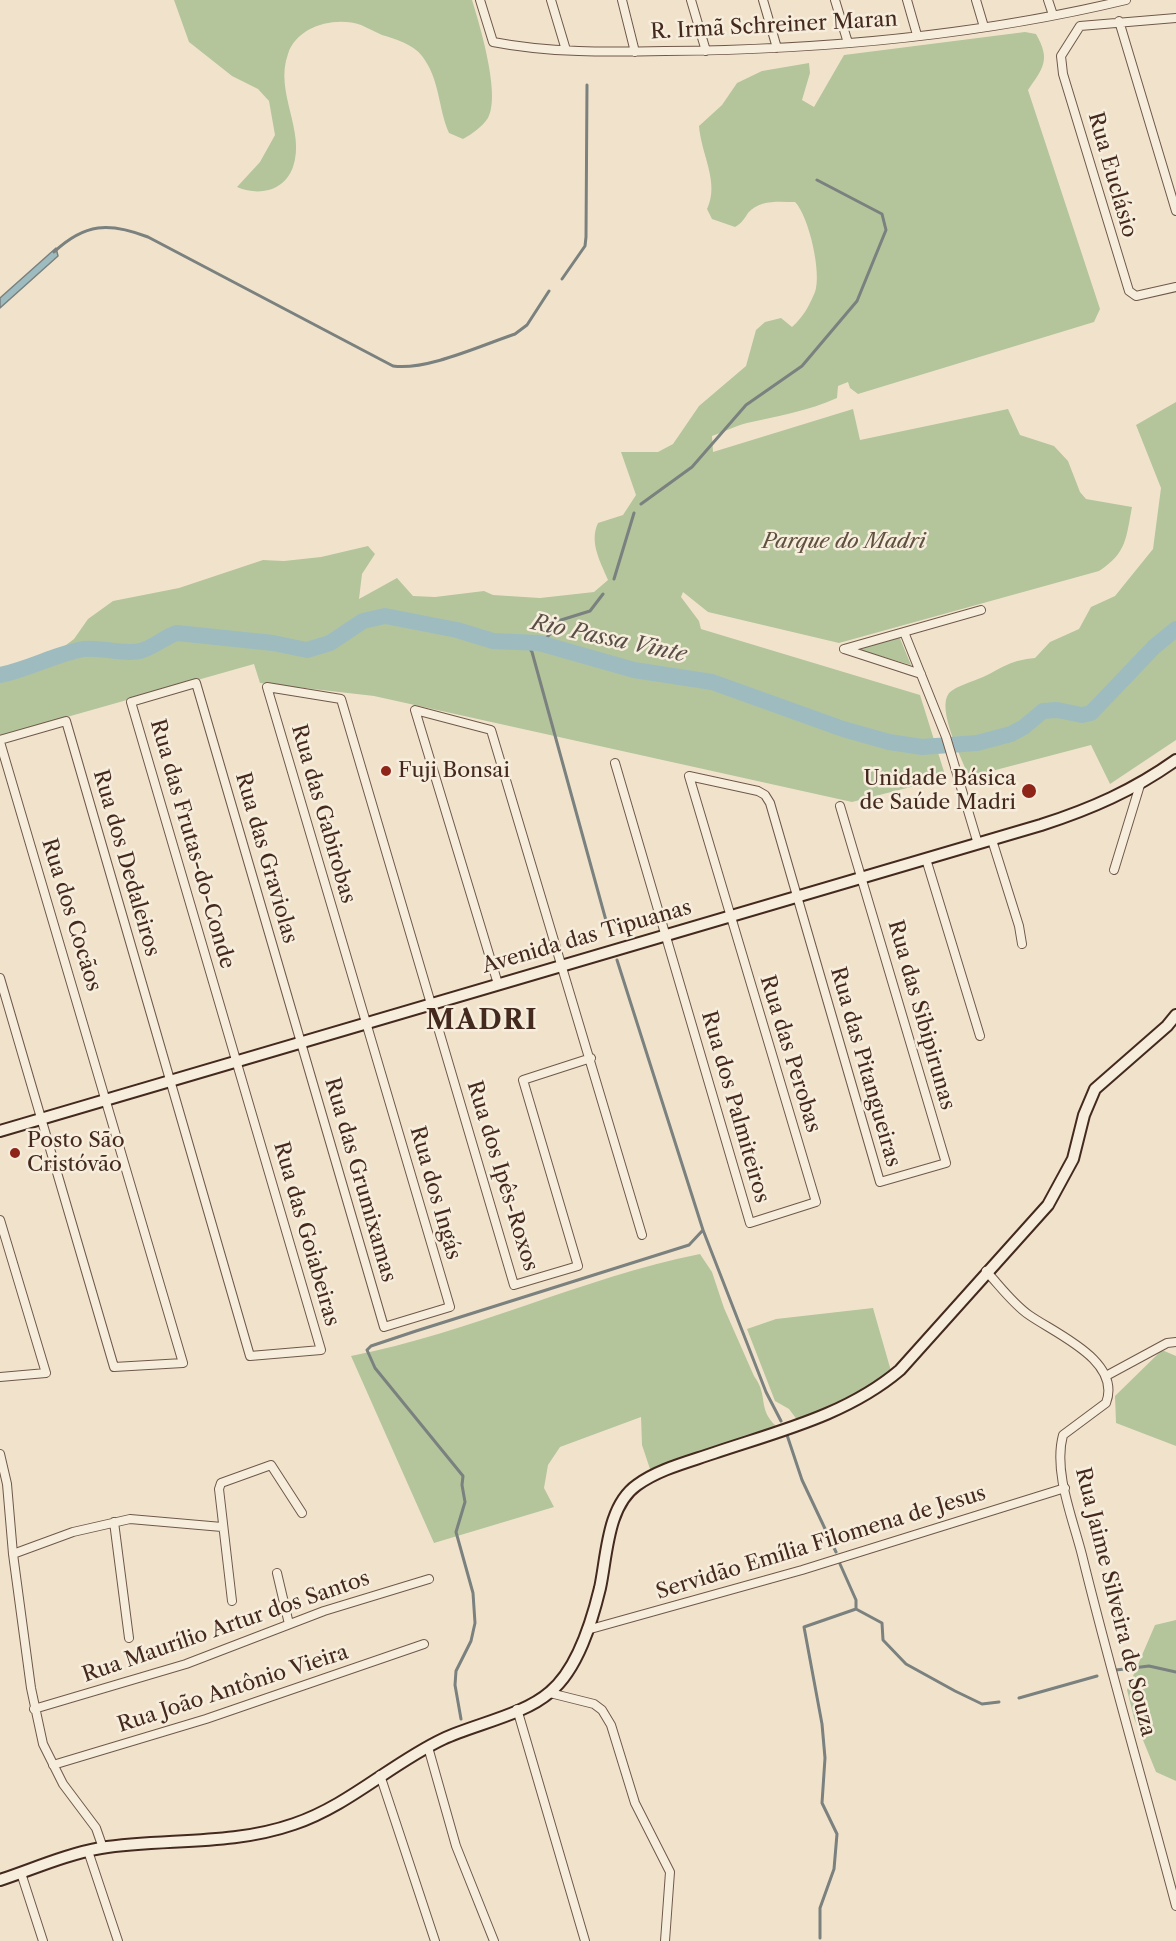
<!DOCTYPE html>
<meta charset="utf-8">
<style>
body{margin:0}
canvas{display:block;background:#f1e3cb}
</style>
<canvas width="1176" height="1941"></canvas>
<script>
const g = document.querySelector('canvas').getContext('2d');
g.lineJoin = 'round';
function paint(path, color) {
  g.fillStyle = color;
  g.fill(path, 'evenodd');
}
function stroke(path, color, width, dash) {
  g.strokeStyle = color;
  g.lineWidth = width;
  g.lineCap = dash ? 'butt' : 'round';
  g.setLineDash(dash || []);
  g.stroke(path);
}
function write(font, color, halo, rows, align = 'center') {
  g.font = font + ' "Libre Caslon Text",serif';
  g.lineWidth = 5;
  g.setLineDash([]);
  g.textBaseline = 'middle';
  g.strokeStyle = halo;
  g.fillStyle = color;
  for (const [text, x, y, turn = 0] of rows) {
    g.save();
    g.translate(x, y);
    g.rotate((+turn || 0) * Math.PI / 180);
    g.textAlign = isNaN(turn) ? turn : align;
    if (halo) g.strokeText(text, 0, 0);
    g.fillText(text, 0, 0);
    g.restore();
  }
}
const green = new Path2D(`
 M174 0H472C480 26 501 95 488 118 482 127 472 134 463 139L449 133C438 108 440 79 422 56 413 44 395 39 382 35 375 32 368 28 361 25 335 16 297 26 288 54 274 92 306 131 293 167 284 192 258 196 237 187L260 162 275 135 269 101 258 89 232 76 189 42Z
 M1025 32 1036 34C1051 60 1043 68 1028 90L1100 309 1094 322 858 394 850 388 848 382 838 386 837 398C808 411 778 416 747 423 735 426 723 432 712 436L713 452 853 409 860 440 1008 409 1020 435 1054 446 1068 461 1080 492 1086 499 1132 507C1126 538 1127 553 1099 571L839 643 708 612 683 592 681 597 699 621 701 629 920 695 946 778 852 802 374 696 260 683 254 664 0 736V668L58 651 74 639 88 619 113 601 179 588 263 560 284 561 321 557 368 546 375 554 362 574 359 599 397 578 413 596 435 597 484 591 493 595 540 598 594 592 608 580C600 561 589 542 598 523L623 515 636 495 621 452H658L673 444 699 406 746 366 756 330 765 322 781 318 792 327C804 316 809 306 815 292 822 274 809 216 795 202 779 202 760 199 748 213 744 219 742 223 735 227L712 219 707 209C720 183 701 154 699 126L722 105 737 83 762 71 809 63 810 73 802 100 814 107 844 55Z
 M1176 402V740L1110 784 1091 745 969 777C962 759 936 709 949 693 956 686 974 681 983 677 1004 667 1011 660 1035 658L1050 642 1079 629 1091 607 1115 596 1153 549 1161 488 1136 425Z
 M899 636 911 665 860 650V648Z
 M700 1254 712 1272 724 1308 754 1376C769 1396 757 1408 776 1426L651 1472 642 1445 641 1417 560 1447 548 1465 544 1488 554 1507 434 1543 351 1356C470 1333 581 1278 700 1254Z
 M873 1308 891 1371 865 1392 798 1421 789 1409 775 1401 747 1329 776 1319Z
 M1162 1350 1176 1356V1446L1116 1423 1115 1396Z
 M1176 1620V1781L1156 1772 1134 1718 1127 1690 1155 1625Z`);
const water = new Path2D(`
 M56 248 58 256 0 308V298Z`);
const stream = new Path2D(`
 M54 252C85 223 109 222 148 237L393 366C426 371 482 345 515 334L527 325 549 291
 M562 279 585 246 586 237 587 85
 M641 504 692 467 746 405 802 366 857 301 886 230 882 214 817 180
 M614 579 634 513
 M526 643 532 652 610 935
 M539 643 545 640 561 620 590 611 603 594
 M617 960 703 1230 766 1392 781 1421
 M787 1435 802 1480 836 1552
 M840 1564 856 1600V1609
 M856 1609 882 1623 883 1640 906 1664 955 1691 982 1704 999 1702
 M1116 1670 1149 1666 1176 1672
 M1019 1698 1097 1676
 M461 1719 455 1685 456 1671 471 1641 475 1623 473 1593 456 1532 465 1502 462 1485 463 1476 375 1368 367 1350 371 1346 416 1331 689 1245 703 1230
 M820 1938V1908L834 1869 837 1834 822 1803 825 1758 822 1724 804 1627 856 1609`);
const river = new Path2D(`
 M0 675C29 669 58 653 84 649 103 647 123 655 140 651 153 648 164 637 177 633L273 643 307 650 330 643 363 621 385 616 457 630 493 641 539 643 634 670 712 682 843 729 889 742 922 747 977 743 1011 734 1024 727 1043 711 1057 710 1082 715 1091 713 1154 647 1176 629`);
const minor = new Path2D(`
 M480 0 493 42C549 53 608 52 665 51 819 50 976 36 1126 0
 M551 0 566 50
 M622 0 635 52
 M691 0 706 51
 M763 0 777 48
 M835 0 848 43
 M907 0 917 35
 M976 0 984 27
 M1048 0 1053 15
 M1176 18 1080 26 1061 56 1063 74 1129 291 1136 296 1176 287
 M1119 21 1176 211
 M904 632 946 737 978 844
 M844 649 981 610
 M844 649 921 674
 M0 740 66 721 250 1356 321 1350 131 702 196 683 384 1327 450 1307 267 687 341 699 514 1285 578 1266 523 1080 591 1058
 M0 742 183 1363 114 1367 0 978
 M615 763 750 1223 816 1202 689 776 758 791 765 795 770 803 880 1182 946 1163 840 806
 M992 840 1019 926 1022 944
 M926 859 980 1036
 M1114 870 1140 785
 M498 984 415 710 491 730 642 1235
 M0 1220 46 1373 0 1377
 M986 1271C1000 1286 1013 1304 1029 1315 1056 1334 1122 1361 1106 1403L1063 1435C1053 1472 1073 1519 1082 1555 1111 1673 1145 1789 1176 1906
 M1106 1376 1167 1343 1176 1342
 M0 1454 7 1484 13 1554 31 1688 43 1744 63 1784 96 1828 103 1848
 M114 1522 129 1638
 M13 1554 73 1532 130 1519 222 1527
 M277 1573 289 1624
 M232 1601 219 1489 221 1483 271 1465 302 1513
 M587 1630 802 1570 1065 1488
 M550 1693 594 1704 602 1710 611 1725 635 1803 670 1872 665 1941
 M34 1709 186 1664 324 1611 429 1579
 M517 1709 585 1941
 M428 1747 456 1846 494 1941
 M53 1765 206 1719 424 1644
 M380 1775 435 1941
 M88 1851 118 1941
 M21 1873 43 1941`);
const secondary = new Path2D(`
 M0 1131 1041 825C1091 809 1134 790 1176 760
 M0 1880C33 1869 67 1854 101 1848 165 1838 231 1846 294 1824 348 1806 392 1763 443 1739 475 1724 524 1715 550 1692 578 1669 592 1621 600 1588 607 1556 607 1506 637 1485 659 1469 688 1462 714 1453 779 1431 847 1415 900 1370L1048 1205 1073 1159 1084 1115 1095 1089 1167 1026 1176 1015`);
const markers = [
 [386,771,6,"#8f2418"],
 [1029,791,8,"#8f2418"],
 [15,1153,6,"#8f2418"]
];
const streetNames = [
 ["R. Irmã Schreiner Maran",774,26,-3],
 ["Rua Euclásio",1112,175,74],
 ["Rua das Gabirobas",323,814,74],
 ["Rua das Frutas-do-Conde",192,844,74],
 ["Rua das Graviolas",266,858,74],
 ["Rua dos Dedaleiros",126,863,74],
 ["Rua dos Cocãos",71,915,73],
 ["Avenida das Tipuanas",587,937,-16],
 ["Rua das Sibipirunas",921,1015,74],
 ["Rua das Perobas",790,1054,73],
 ["Rua das Pitangueiras",865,1067,74],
 ["Rua dos Palmiteiros",735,1107,74],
 ["Rua dos Ipês-Roxos",502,1176,73],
 ["Rua das Grumixamas",360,1180,74],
 ["Rua dos Ingás",435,1193,74],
 ["Rua das Goiabeiras",306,1234,74],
 ["Servidão Emília Filomena de Jesus",821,1543,-17],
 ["Rua Jaime Silveira de Souza",1115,1602,76],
 ["Rua Maurílio Artur dos Santos",226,1627,-19],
 ["Rua João Antônio Vieira",233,1689,-18]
];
const parkNames = [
 ["Parque do Madri",844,542]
];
const poiNames = [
 ["Fuji Bonsai",398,771],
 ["Unidade Básica",1016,779,"right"],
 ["de Saúde Madri",1016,803,"right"],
 ["Posto São",27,1141],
 ["Cristóvão",27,1165]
];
const waterNames = [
 ["Rio Passa Vinte",609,639,12]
];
const districtNames = [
 ["MADRI",482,1021]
];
paint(green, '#b4c59c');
paint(water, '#9ebcc0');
stroke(water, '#7a817f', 1.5);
stroke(stream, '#7a817f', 3);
stroke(river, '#9ebcc0', 16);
stroke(minor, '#6f5849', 10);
stroke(secondary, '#44291e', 14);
stroke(minor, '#f6eddd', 8);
stroke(secondary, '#f6eddd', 10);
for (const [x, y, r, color] of markers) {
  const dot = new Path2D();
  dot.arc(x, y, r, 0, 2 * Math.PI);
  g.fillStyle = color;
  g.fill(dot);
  stroke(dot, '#f6eddd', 2);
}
write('21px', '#44291e', '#f6eddd', streetNames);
write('italic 21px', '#60503e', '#f6eddd', parkNames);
write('21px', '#44291e', '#f6eddd', poiNames, 'left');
write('italic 22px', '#5a4e46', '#f6eddd', waterNames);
g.letterSpacing = '1.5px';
write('bold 27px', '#44291e', '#f6eddd', districtNames);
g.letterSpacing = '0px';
</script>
